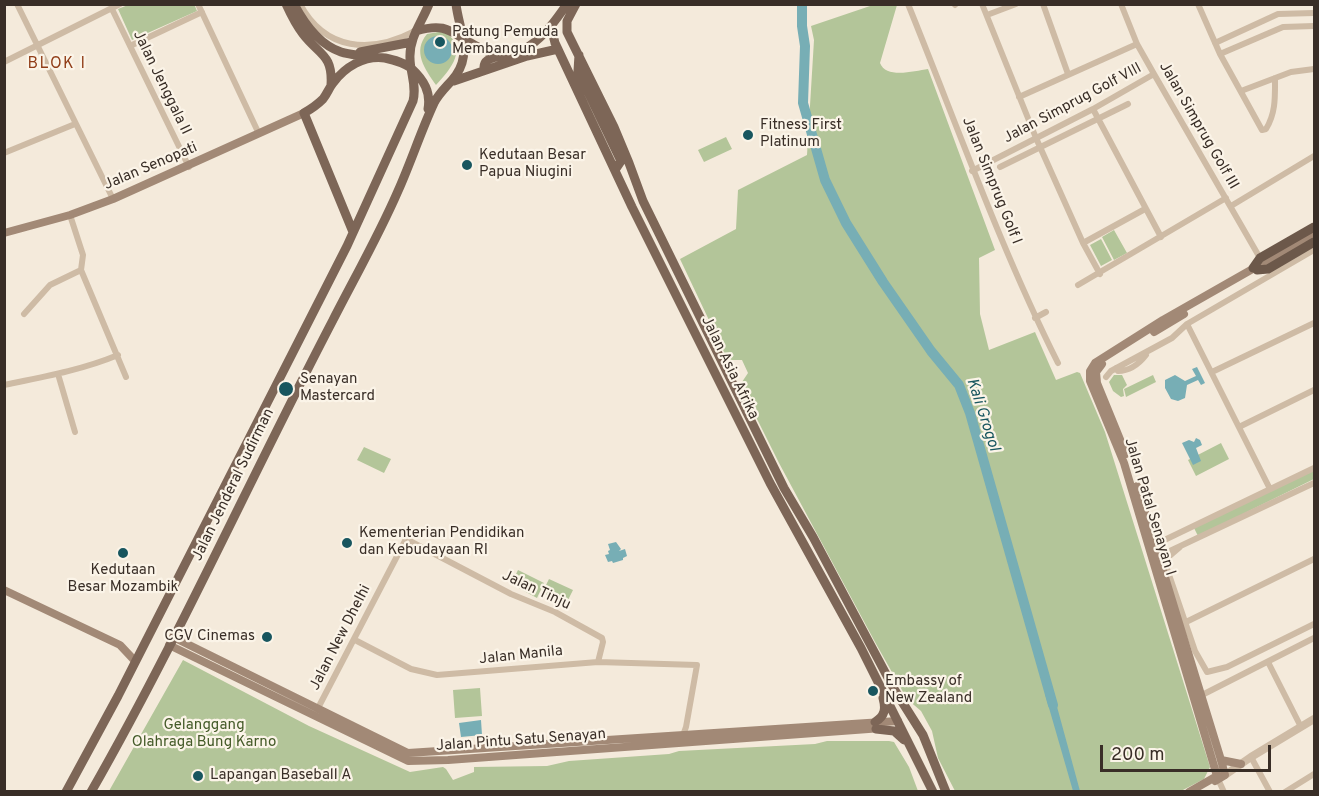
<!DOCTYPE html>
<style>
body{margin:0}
#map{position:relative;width:1319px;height:796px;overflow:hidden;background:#f4eadb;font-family:Overpass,sans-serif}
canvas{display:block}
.frame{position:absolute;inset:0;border:6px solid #392e27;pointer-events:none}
.scale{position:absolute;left:1100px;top:745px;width:171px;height:27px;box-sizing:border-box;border:3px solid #392e27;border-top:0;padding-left:8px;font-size:18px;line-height:21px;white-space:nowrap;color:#392e27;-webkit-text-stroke:4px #fbf4e8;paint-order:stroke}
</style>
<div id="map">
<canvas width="1319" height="796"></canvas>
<div class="frame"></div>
<div class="scale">200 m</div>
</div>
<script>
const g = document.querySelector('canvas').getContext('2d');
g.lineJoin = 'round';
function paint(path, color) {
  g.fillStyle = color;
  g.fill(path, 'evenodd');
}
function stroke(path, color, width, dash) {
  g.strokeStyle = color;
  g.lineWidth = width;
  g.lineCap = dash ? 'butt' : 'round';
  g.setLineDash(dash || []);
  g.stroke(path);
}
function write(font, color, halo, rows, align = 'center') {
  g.font = font + ' Overpass,sans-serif';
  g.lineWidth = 4.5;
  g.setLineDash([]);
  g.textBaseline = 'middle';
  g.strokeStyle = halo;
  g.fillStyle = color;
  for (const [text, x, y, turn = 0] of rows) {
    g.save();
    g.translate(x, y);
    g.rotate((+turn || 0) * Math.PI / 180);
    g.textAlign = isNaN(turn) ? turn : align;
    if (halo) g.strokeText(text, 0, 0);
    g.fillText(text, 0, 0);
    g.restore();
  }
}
const green = new Path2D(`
 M194 4 197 11 132 40 118 9 128 5Z
 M873 5H897L880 63C886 79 914 71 928 69L995 250 979 258 980 314 989 350 1035 332 1056 380 1077 372 1080 373 1105 432 1210 767 1204 779 1181 791H955L938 758 932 731 921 711 907 699 875 642 779 463 740 385 748 373 742 360H731L726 356 680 259 736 229 738 190 807 155 814 40 811 26Z
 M444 31C469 48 451 69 436 85 425 69 412 52 427 34Z
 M726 137 732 149 704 162 698 150Z
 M1114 230 1127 253 1114 260 1102 237Z
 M1101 239 1112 260 1101 266 1090 245Z
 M1114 375H1122L1127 385 1123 389 1124 396 1121 397 1113 391 1109 382Z
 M1153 375 1156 382 1126 397 1124 389Z
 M1221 443 1229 459 1196 476 1188 460Z
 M364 447 391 459 384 473 357 460Z
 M1314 470V479L1198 536 1194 528Z
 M518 570 544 583 537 598 511 584Z
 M549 579 573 590 566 604 542 593Z
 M183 660 309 726 410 772 443 767 446 769 453 780 474 772V767L547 766 569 761 669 754 679 751 815 744 827 741H889L894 742 909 767 918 791H109Z
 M480 688 482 716 455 718 453 690Z`);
const water = new Path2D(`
 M424 50a14 14 0 1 1 28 0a14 14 0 1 1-28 0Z
 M1197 367 1205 383 1201 385 1198 380 1187 385 1185 398 1178 401 1171 399 1165 388V380L1175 375 1185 381 1196 376 1192 369Z
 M1196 438 1200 440 1202 445 1196 448 1201 461 1193 465 1182 443 1189 440 1194 442Z
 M616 542 621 549 619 551 625 549 627 556 623 558V560L613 563 612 561 608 562 605 555 609 554 608 551 610 550 608 544Z
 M1053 692 1080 791H1073L1045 694Z
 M481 720 482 735 461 737 459 723Z`);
const river = new Path2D(`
 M802 4V26L805 46 803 103 825 180 846 223 883 282 931 351 959 385 970 413 1053 705`);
const minor = new Path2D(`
 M17 4 113 199
 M198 4 259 134
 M300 4C325 51 371 54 415 31
 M908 4C957 125 1000 247 1058 363
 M982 4 1036 138 1083 243 1100 274
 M1043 4 1068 74
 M1121 4 1137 44 1154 74 1260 258
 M1198 4 1220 54 1262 130 1266 129C1276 113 1275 96 1275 78
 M955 5 956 4
 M112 9 189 167
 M987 15 1016 4
 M1215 43 1278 14 1314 13
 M130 46 202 12
 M1220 54 1283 27 1314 26
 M4 62 120 4
 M1241 91 1291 72 1314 69
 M1019 97 1137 44
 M1093 109 1161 237
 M4 153 75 124
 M1000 167 1128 104
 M972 171 1093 109 1154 74
 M1231 206 1314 156
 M70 215 83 255 81 270 126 377
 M1083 243 1145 209
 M1078 285 1226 198
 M24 314 50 285 81 270
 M1035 318 1046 312
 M1187 324 1270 489
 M1116 368 1118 371C1130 371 1139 364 1146 355
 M1212 372 1314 323
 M58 374 75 432
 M1106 377 1111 371 1172 338 1187 324 1314 250
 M4 385C43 377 82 370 118 355
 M1239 427 1314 390
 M1152 546 1314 468
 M1180 547 1166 559 1165 563 1195 651 1207 672 1227 667 1314 624
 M1155 558 1314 483
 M1184 623 1314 559
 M355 640 411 669 437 675 598 662 697 665 686 727 682 738
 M1268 662 1301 727
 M1202 695 1314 638
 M317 710 406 539 511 594 555 612 602 638 603 642 598 662
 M1251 757 1270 792
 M1218 779 1224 792
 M1285 792 1314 774`);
const tertiary = new Path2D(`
 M1225 775 1251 757 1314 719`);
const secondary = new Path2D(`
 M4 233 70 215 113 199 304 113
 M1154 332 1184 314
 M1102 364 1096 372 1097 383 1126 454
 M1137 486 1221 760 1225 775 1215 781
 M4 590 120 645 135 661
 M173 637 408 753 898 721
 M169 645 408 761 448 760 882 728
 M1221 760 1241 764
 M1189 792 1217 776 1124 463 1090 381V371L1095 363 1163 320 1314 234`);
const primary = new Path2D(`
 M286 4C291 15 296 25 303 34 319 55 333 54 331 85
 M294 4C304 23 320 45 341 52 350 55 361 55 370 57
 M576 4 567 21V32L614 127 629 163 643 201 784 488 813 537 894 689 923 735 946 792
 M551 27 555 43 632 207 770 483 861 648 933 792
 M416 31C447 22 450 32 476 46 519 70 545 36 567 4
 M360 52 412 42
 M579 55 578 71 621 161 615 170
 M484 69C483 58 494 58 503 55
 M454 81 527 56 558 49
 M353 232 304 113C311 109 317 105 323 99 327 94 329 88 333 83 345 67 364 55 385 58 394 60 403 62 411 68 424 80 431 92 428 109
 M875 722C885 716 886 709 883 698
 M876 729 894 731 904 740
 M66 792 118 696 347 246 413 101C417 85 410 73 410 58 409 38 422 22 429 4
 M91 792C179 638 251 477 333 320 355 277 379 235 398 191 411 162 421 131 434 103 442 87 457 80 462 63 468 44 458 23 456 4`);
const trunk = new Path2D(`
 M1253 268 1260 258 1314 227
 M1257 270 1268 269 1314 242`);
const markers = [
 [440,42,6,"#18565f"],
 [748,135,6,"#18565f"],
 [467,165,6,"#18565f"],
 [286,389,8,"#18565f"],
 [347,543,6,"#18565f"],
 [123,553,6,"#18565f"],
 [267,637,6,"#18565f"],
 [873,691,6,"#18565f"],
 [198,776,6,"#18565f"]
];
const poiNames = [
 ["Patung Pemuda",452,33],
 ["Membangun",452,50],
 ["Fitness First",760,126],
 ["Platinum",760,143],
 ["Kedutaan Besar",479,156],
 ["Papua Niugini",479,173],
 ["Senayan",300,380],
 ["Mastercard",300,397],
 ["Kementerian Pendidikan",359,534],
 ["dan Kebudayaan RI",359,551],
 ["Kedutaan",123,571,"center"],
 ["Besar Mozambik",123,588,"center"],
 ["CGV Cinemas",255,637,"right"],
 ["Embassy of",885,682],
 ["New Zealand",885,699],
 ["Lapangan Baseball A",210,776]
];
const streetNames = [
 ["Jalan Jenggala II",161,83,64],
 ["Jalan Simprug Golf VIII",1073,104,-28],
 ["Jalan Simprug Golf III",1198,126,60],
 ["Jalan Senopati",151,167,-23],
 ["Jalan Simprug Golf I",991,181,68],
 ["Jalan Asia Afrika",729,368,64],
 ["Jalan Jenderal Sudirman",234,485,-64],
 ["Jalan Patal Senayan I",1149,507,73],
 ["Jalan Tinju",536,591,25],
 ["Jalan New Dhelhi",341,638,-63],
 ["Jalan Manila",521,656,-6],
 ["Jalan Pintu Satu Senayan",521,741,-4]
];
const parkNames = [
 ["Gelanggang",204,726],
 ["Olahraga Bung Karno",204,743]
];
const neighbourhoodNames = [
 ["BLOK I",57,65]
];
const waterNames = [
 ["Kali Grogol",982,415,72]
];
paint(green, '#b3c599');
paint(water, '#77aeb5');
stroke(river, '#77aeb5', 10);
stroke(minor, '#cebba5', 6);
stroke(tertiary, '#cebba5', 8);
stroke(secondary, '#a28976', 8);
stroke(primary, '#7d6657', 9);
stroke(trunk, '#6c584a', 9);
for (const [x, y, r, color] of markers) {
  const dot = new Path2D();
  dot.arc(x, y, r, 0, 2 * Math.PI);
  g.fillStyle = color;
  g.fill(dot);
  stroke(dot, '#fbf4e8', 2);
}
write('15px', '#392e27', '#fbf4e8', poiNames, 'left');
write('15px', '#392e27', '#fbf4e8', streetNames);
write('15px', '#445a28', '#fbf4e8', parkNames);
g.letterSpacing = '1.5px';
write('16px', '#913d18', '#fbf4e8', neighbourhoodNames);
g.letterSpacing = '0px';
write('italic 16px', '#18565f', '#fbf4e8', waterNames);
</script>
